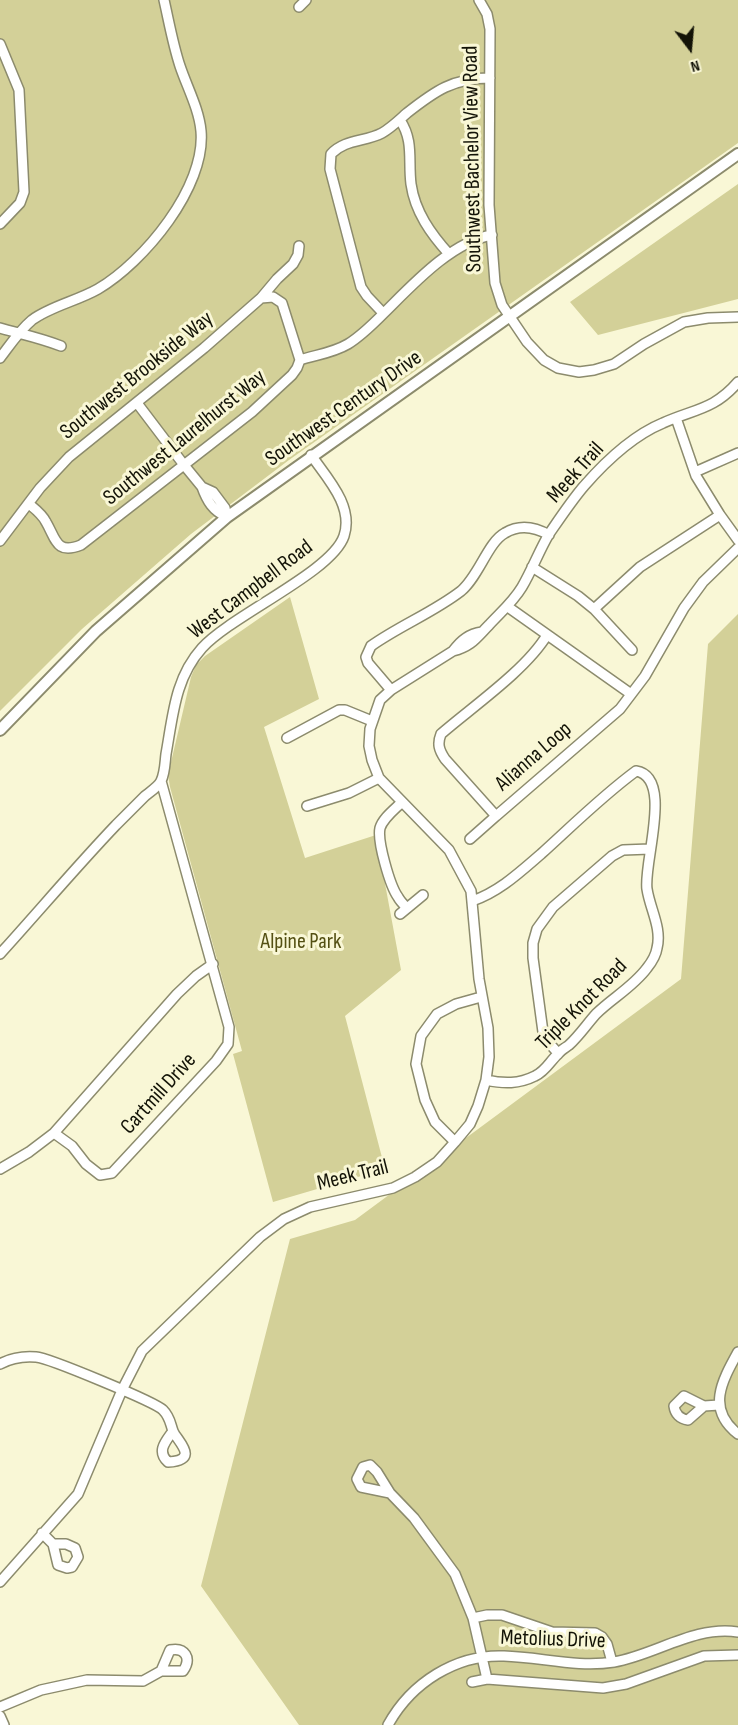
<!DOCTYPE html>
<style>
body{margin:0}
#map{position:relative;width:738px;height:1725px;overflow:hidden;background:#f9f7d6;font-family:"Sofia Sans Condensed",sans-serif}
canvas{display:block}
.north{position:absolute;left:660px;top:18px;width:60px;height:60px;-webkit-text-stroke:4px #f9f7d6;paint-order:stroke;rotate:164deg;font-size:16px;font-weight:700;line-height:24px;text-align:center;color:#131307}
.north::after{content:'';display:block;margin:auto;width:21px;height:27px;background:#131307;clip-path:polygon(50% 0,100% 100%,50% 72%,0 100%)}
</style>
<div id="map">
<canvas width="738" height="1725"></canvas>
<div class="north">N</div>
</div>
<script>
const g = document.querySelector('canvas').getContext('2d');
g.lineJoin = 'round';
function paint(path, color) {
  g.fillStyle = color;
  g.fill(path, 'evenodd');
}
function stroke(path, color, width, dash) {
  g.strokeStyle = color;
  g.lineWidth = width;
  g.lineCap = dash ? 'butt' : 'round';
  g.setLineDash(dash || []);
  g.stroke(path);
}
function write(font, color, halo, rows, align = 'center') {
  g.font = font + ' "Sofia Sans Condensed",sans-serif';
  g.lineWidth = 6;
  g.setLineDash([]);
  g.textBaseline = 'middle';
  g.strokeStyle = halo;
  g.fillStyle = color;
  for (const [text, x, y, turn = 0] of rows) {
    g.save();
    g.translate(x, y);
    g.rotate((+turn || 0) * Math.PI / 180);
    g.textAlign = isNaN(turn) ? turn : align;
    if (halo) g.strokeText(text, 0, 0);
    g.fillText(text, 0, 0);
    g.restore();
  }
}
const green = new Path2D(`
 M0 0H738V143L289 460 191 534 82 629 0 711Z
 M738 184V299L598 335 570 302Z
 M290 597 319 699 264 727 305 858 376 835 401 970 345 1016 385 1169 273 1202 233 1054 242 1051 170 787 168 775 191 677 196 665 205 656Z
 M738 614V1725H299L201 1586 290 1239 355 1220 681 979 708 644Z`);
const minor = new Path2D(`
 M479 0 487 14 490 29 489 205 495 283 502 305 527 342 544 360 558 368 579 372 594 370 614 364 644 344 684 322 708 318 738 317
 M299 7 306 0
 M0 44 19 90 24 192 20 203 0 224
 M400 120C414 141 408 160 411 184 415 212 431 234 449 254
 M383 313 367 296 361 287 330 169 331 154C345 139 365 142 382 133 391 128 399 120 407 113 435 91 453 78 490 78
 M0 328C21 334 41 338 61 346
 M0 358C10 345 19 331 32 320 51 306 77 301 98 289 144 262 206 187 201 131 199 109 187 87 180 66 173 45 169 22 164 0
 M300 360C315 355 333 353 348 344 363 335 376 321 389 308 416 281 454 241 492 235
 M137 403 184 465 202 487 213 492 225 508 227 517
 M676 418 696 476 720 515 738 540
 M695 472 738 453
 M202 487C207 501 213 511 227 517
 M29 504C35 509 42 514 46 522 56 539 56 555 81 545L252 412 292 375 297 368 300 360 282 303 273 297 261 298
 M0 541 40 488 69 457 204 348 261 298 277 279 293 264 298 255 299 246
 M532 567 578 596 594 609 632 650
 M508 607 631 694
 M594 609 640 567 720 515
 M547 635C526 670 472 707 441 734 437 744 439 750 445 759L496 816 620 709 645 676 684 608 703 582 738 548
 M453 651C461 640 469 634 482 632
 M391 690 368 663 366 657 371 646C399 626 434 612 461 591 479 576 488 542 505 533 520 524 535 527 549 535
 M287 738 339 710H345L372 721
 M402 802C394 810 383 818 380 828 377 841 390 886 398 897 400 901 404 905 407 908
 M307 806 349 793 379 778
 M470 839 496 816
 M472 901C499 892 520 872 541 854 572 826 602 796 636 771 674 777 643 863 647 889 650 909 662 928 657 948 656 955 651 963 647 968 633 987 612 998 596 1014 587 1024 579 1036 569 1045 565 1048 561 1050 558 1054 550 1061 546 1071 535 1076 519 1084 504 1084 486 1080
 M400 914 423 895
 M0 954C39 911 76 867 116 825 126 815 135 806 145 796 150 792 159 786 161 781 165 773 165 762 166 754 173 715 175 678 202 648 232 615 332 572 344 536 354 506 327 478 311 455
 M558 1053 549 1043 543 1032 533 958V943L537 929 553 907 612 856 623 850 650 849
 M54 1133 72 1146 86 1164 100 1175 112 1173 216 1061 228 1044 229 1027 161 781
 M455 1142 435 1122 425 1100 416 1064 421 1036 437 1014 456 1004 481 997
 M0 1169 29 1152 54 1133 177 994 196 976 213 964
 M738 1352C722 1381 706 1409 738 1434
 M0 1364C11 1358 24 1356 36 1357 49 1358 155 1402 163 1410 170 1417 170 1423 173 1431 177 1441 201 1460 168 1462 156 1451 166 1441 173 1431
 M704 1406 688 1420C680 1419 675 1414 674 1406L684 1396 704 1406 719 1405
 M390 1493 361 1487 357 1479 363 1467 370 1465 377 1472 390 1493 414 1518 455 1574 473 1618 487 1679
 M42 1533 53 1544 58 1565 67 1568 72 1567 78 1557 75 1548 66 1544H53
 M0 1582 78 1494 122 1390 142 1351 260 1237 284 1219 310 1207 393 1188 415 1177 437 1162 455 1142 470 1124 478 1106 486 1080 489 1057 488 1028 479 979 471 891 449 850 379 778 372 760 369 746 370 729 380 700 391 690 453 651C472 646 476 638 489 625 501 612 513 602 522 587 532 570 539 551 549 534 560 518 572 500 584 486 605 462 634 435 663 423 694 409 714 410 738 382
 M473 1618 487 1615H502L552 1632 595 1633 602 1637 607 1644 612 1662
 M472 1682 487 1679 603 1688 626 1684 704 1656 738 1655
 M0 1707 41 1690 87 1680 143 1681 161 1671H183C192 1658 185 1647 170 1650L161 1671
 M0 1716 4 1725
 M388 1725C411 1683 456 1654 504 1656 541 1657 577 1668 614 1662 655 1655 695 1625 738 1632`);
const major = new Path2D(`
 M0 730 96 631 227 517 738 154`);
const streetNames = [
 ["Southwest Bachelor View Road",473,159,-91],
 ["Southwest Brookside Way",137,376,-39],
 ["Southwest Century Drive",344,409,-35],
 ["Southwest Laurelhurst Way",185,438,-39],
 ["Meek Trail",576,473,-48],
 ["West Campbell Road",251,590,-37],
 ["Alianna Loop",534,757,-41],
 ["Triple Knot Road",582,1005,-45],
 ["Cartmill Drive",159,1094,-48],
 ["Meek Trail",353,1176,-14],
 ["Metolius Drive",553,1640,2]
];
const parkNames = [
 ["Alpine Park",301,942]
];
paint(green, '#d3d098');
stroke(minor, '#8c8b6d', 12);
stroke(major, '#8c8b6d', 14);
stroke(minor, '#fff', 9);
stroke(major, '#fff', 10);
write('22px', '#131307', '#f9f7d6', streetNames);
write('22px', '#545013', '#f9f7d6', parkNames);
</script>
